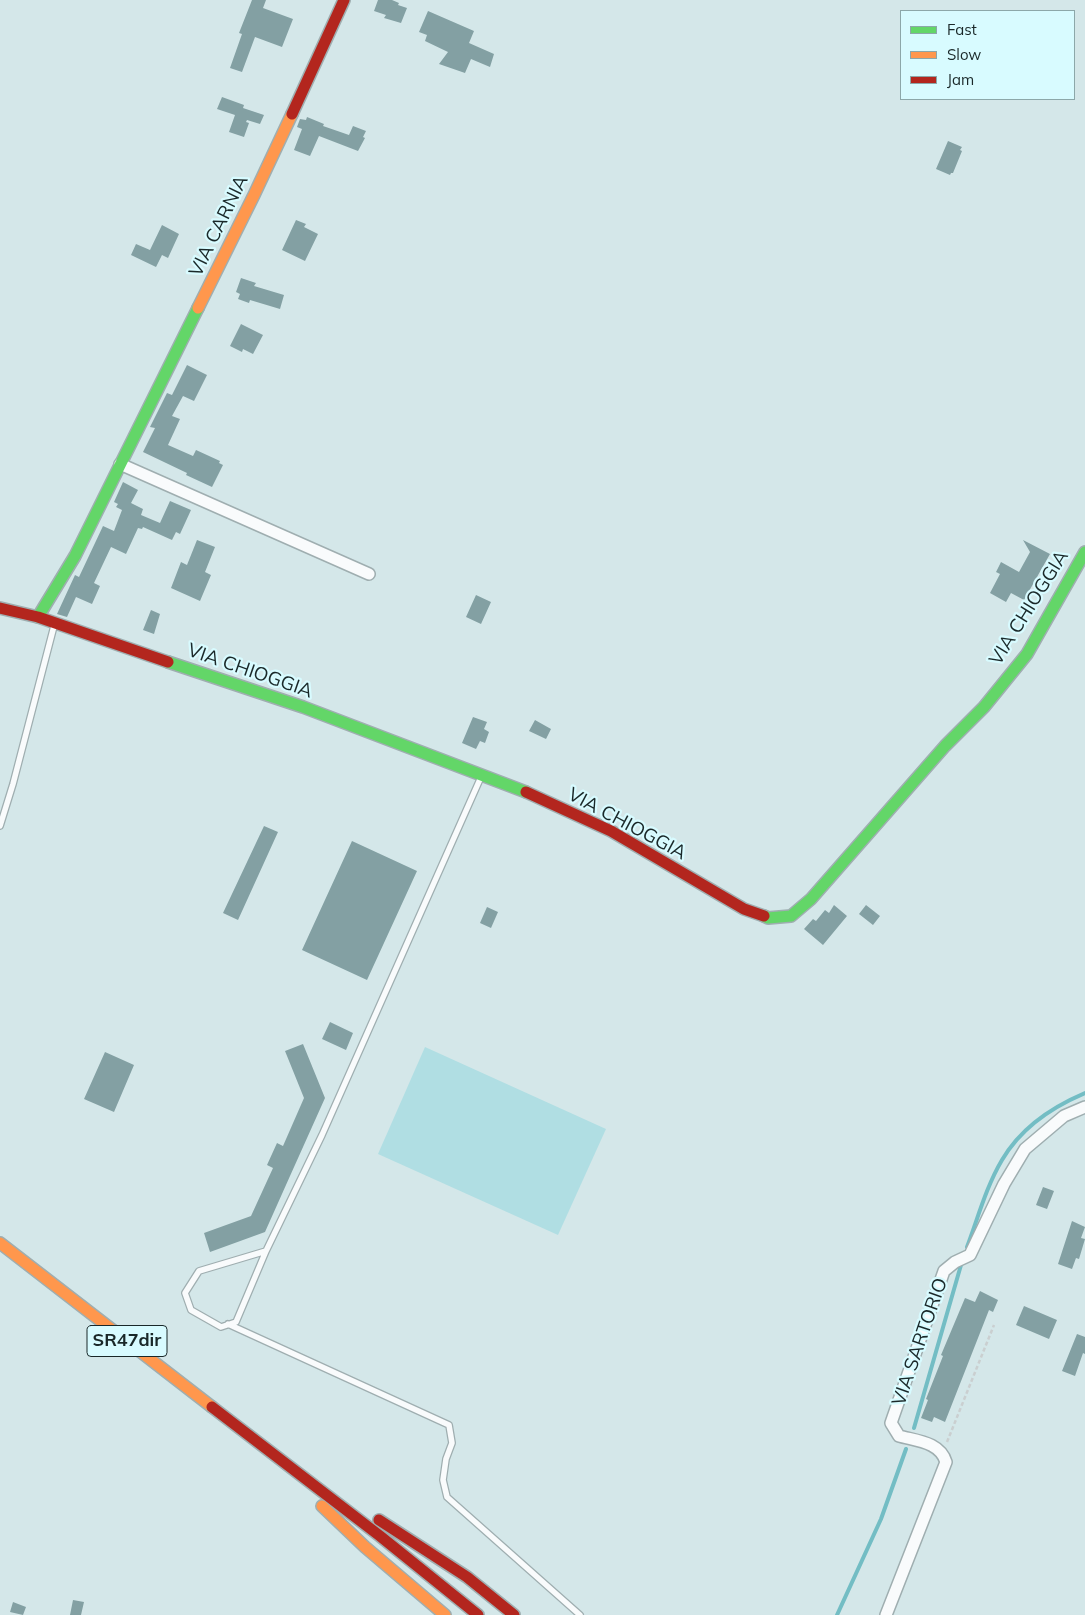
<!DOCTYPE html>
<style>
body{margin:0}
#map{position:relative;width:1085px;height:1615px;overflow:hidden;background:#d4e7e9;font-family:Mulish,sans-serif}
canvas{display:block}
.legend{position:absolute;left:900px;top:10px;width:175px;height:90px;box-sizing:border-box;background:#d8fbff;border:1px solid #8ca7a9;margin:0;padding:6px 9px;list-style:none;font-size:15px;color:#1a2829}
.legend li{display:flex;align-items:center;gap:10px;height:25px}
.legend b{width:25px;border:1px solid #8ca7a9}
</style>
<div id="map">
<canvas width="1085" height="1615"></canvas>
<ul class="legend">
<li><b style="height:6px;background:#63d668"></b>Fast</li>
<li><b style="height:6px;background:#ff974d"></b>Slow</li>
<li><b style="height:6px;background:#b3261e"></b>Jam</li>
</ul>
</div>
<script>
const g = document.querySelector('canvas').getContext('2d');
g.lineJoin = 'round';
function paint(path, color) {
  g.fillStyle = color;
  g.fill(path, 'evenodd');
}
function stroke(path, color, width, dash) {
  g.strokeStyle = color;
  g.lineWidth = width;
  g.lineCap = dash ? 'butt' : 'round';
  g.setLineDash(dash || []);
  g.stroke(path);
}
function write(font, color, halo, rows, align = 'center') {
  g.font = font + ' Mulish,sans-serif';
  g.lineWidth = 4.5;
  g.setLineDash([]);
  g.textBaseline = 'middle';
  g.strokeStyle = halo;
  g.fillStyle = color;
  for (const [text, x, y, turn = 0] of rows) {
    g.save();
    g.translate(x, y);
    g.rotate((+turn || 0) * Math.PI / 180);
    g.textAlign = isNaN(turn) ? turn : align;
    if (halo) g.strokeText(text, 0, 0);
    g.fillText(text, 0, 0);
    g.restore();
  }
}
const green = new Path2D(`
 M425 1047 606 1129 558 1235 378 1154Z`);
const stream = new Path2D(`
 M967 1247C978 1218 986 1187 1002 1160 1020 1129 1052 1107 1085 1093
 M914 1428 961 1265
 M837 1615 881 1519 906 1449`);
const building = new Path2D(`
 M252 0H266L263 8 293 19 282 47 255 37 242 72 230 68 242 34 239 33Z
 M378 0H392L399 3 398 5 407 8 401 23 384 18 386 15 374 11Z
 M428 11 474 31 469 43 494 54 490 67 471 59 465 73 439 64 448 52 425 41 427 35 419 32Z
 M222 97 244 105 243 108 264 115 260 124 247 120 246 122 249 123 244 137 229 132 235 115 217 109Z
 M307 117 324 124 323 126 349 135 353 126 366 131 363 137 365 138 358 151 319 136 310 156 294 150 302 129 297 127 300 119 306 120Z
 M948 141 962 147 960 150 962 151 953 173H951L950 175 936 169Z
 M296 220 306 224 304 227 318 234 305 261 282 250Z
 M162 225 179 234 168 258 162 255 156 267 131 255 136 244 150 250Z
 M241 278 256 283 254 286 284 295 280 309 250 300 249 303 238 299 240 294 236 292Z
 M241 324 263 335 253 354 243 349 242 352 230 346Z
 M187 365 207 375 194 401 183 396 172 416 180 419 168 445 193 456 196 450 220 461 219 463 223 465 212 487 186 475 187 473 143 452 155 428 150 427 167 393 172 395Z
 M123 482 138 490 131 503 143 509 141 515 160 523 170 501 191 510 180 534 176 532 172 540 143 527 142 529 138 528 126 554 111 547 94 583 100 586 92 604 76 597 67 617 57 614 75 575 79 577 103 526 114 531 122 510 116 507 118 504 114 502Z
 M197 540 215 547 205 572 211 575 200 601 171 588 181 562 187 565Z
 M1023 540 1050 554 1024 600 1011 593 1006 602 990 593 1000 574 996 572 1001 562 1019 572 1030 552Z
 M476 595 491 602 481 624 466 617Z
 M151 610 160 614 154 634 143 630Z
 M473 717 487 722 484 729 489 732 485 743 480 741 476 749 462 743Z
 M535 720 551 729 546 739 529 731Z
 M264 826 278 832 238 920 223 913Z
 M352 841 417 871 367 980 302 950Z
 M834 905 847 916 823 945 804 929 813 919 816 921 825 910 829 913Z
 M866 905 880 916 873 925 859 914Z
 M487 907 498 912 491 928 480 923Z
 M330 1022 353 1033 346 1050 322 1039Z
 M303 1044 325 1098 290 1176 265 1232 210 1252 204 1233 251 1216 273 1168 267 1165 277 1143 283 1146 304 1098 285 1051Z
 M105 1052 134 1065 114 1112 84 1099Z
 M1043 1187 1054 1191 1047 1209 1036 1205Z
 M1072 1221 1085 1227 1081 1238 1085 1239 1079 1259 1076 1258 1072 1269 1058 1264Z
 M980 1291 998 1300 993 1312 989 1310 945 1422 934 1417 932 1422 921 1418 928 1400 926 1399 943 1356 941 1355 965 1298 975 1302Z
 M1024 1306 1057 1320 1049 1339 1016 1325Z
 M1077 1334 1085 1337V1354L1083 1353 1075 1376 1062 1371Z
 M73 1600 84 1602 81 1615H70Z
 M13 1602 26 1607 23 1615 10 1612Z`);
const path = new Path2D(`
 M947 1442 994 1325`);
const lane = new Path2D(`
 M0 826 13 784 54 626
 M266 1251 236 1322 221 1327 191 1310 185 1293 199 1271 266 1251 322 1135 481 777
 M228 1324 449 1425 452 1443 446 1459 443 1480 447 1497 580 1615`);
const street = new Path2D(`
 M120 464 369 574
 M886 1615 946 1462C940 1442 917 1441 899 1436L891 1423 944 1271 955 1262 970 1255 1004 1184 1025 1149 1064 1116 1085 1107`);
const fast = new Path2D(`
 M38 617 75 556 198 308
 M168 662 303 707 526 792
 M764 916 768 918 791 916 811 899 945 746 984 707 1027 654 1085 552`);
const slow = new Path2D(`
 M198 308 254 195 292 114
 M0 1243 212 1407
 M322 1506 365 1547 445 1615`);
const jam = new Path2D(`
 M292 114 344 0
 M0 608 38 617 168 662
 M526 792 611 831 744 909 764 916
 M212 1407 380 1536 478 1615
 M379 1520 467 1577 514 1615`);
const shields = [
 [127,1341,80]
];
const shieldNames = [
 ["SR47dir",127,1341]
];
const streetNames = [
 ["VIA CARNIA",219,226,-64],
 ["VIA CHIOGGIA",1029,608,-58],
 ["VIA CHIOGGIA",250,671,19],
 ["VIA CHIOGGIA",627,824,28],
 ["VIA SARTORIO",920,1342,-71]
];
paint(green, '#b0dee3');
stroke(stream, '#73bdc4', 4);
paint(building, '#83a0a3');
stroke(lane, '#9faeb0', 8);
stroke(street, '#9faeb0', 14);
stroke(fast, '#9faeb0', 14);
stroke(slow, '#9faeb0', 14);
stroke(jam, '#9faeb0', 14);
stroke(path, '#cacfd0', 2.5, [4, 2.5]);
stroke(lane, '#f9fbfc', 5.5);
stroke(street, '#f9fbfc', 11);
stroke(fast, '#63d668', 11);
stroke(slow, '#ff974d', 11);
stroke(jam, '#b3261e', 11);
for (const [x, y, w] of shields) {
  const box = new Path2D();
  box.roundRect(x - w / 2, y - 15.5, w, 31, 4);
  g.fillStyle = '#d8fbff';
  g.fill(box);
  stroke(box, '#1a2829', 1);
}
write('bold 18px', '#1a2829', null, shieldNames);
write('19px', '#1a2829', '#d8fbff', streetNames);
</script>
